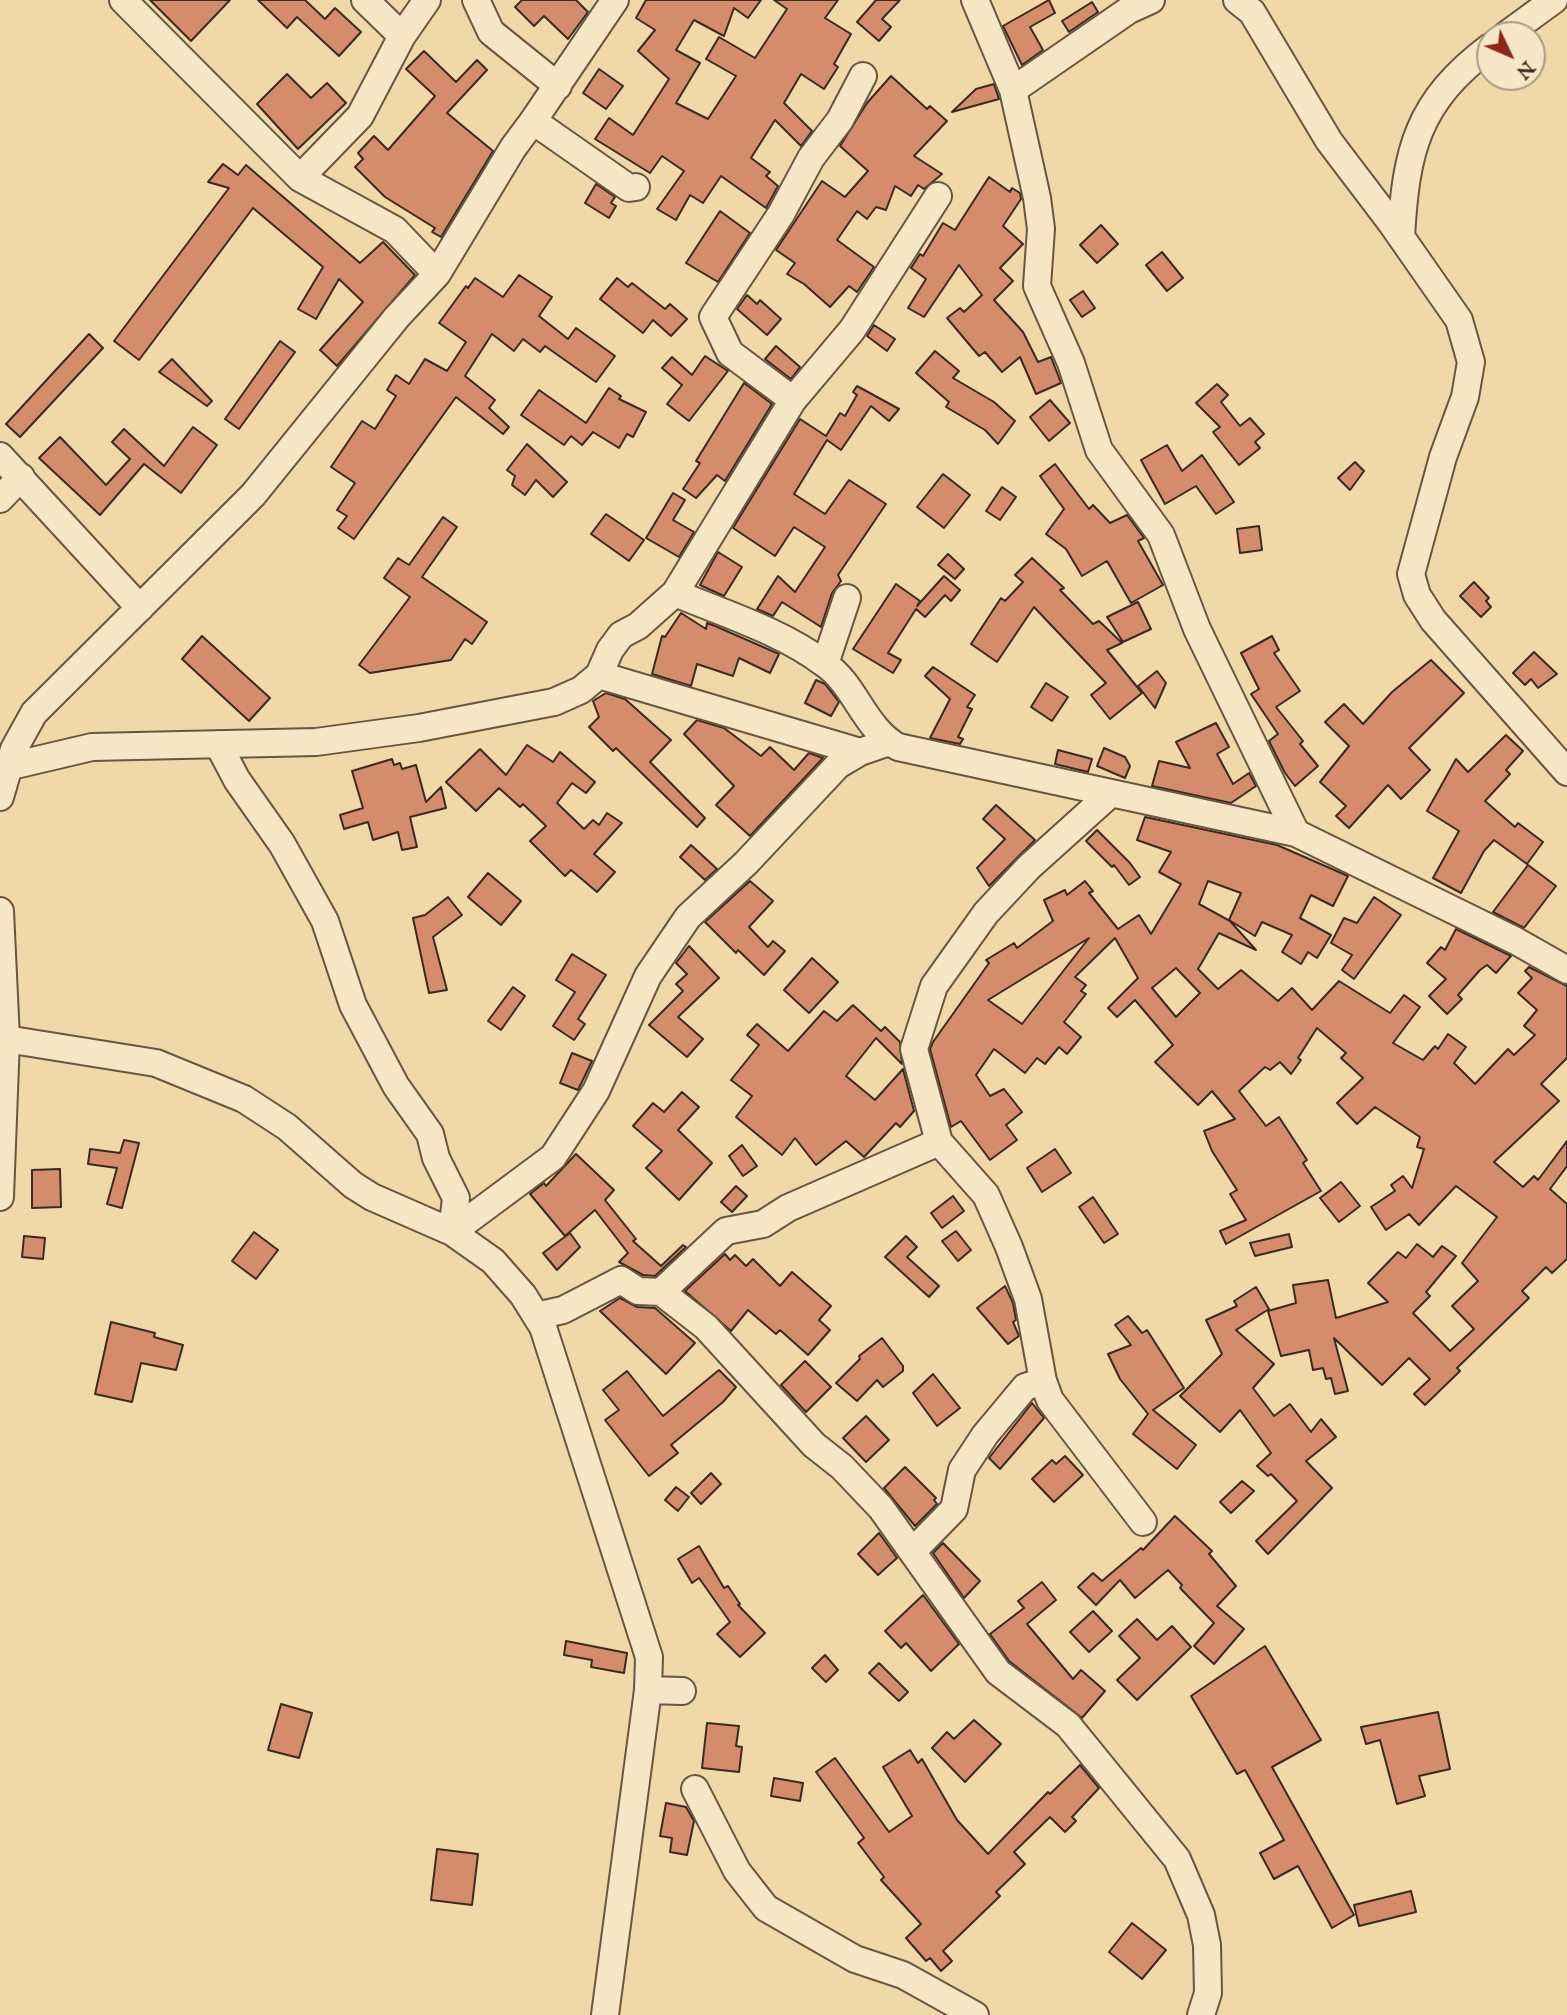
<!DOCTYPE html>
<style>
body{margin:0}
#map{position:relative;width:1567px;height:2015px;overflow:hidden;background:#f0d8a8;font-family:"IM FELL English",serif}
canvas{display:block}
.north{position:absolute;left:1476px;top:21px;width:70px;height:70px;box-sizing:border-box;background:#f5e6c6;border:2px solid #aa9b84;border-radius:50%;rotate:134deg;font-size:19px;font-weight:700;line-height:28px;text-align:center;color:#392b20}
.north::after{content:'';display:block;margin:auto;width:24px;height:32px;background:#8f2418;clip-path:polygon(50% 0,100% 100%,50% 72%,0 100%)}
</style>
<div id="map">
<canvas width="1567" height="2015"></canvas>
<div class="north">N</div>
</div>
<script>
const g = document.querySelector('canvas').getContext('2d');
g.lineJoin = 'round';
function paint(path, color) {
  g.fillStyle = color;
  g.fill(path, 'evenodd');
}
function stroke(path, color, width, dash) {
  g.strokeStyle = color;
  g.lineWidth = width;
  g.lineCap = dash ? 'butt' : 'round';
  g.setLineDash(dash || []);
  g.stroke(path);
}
const building = new Path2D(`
 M150 0H230L191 41Z
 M258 0H305L325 19 335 8 361 32 339 56 297 17 287 28Z
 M522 0H576L588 12 568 39 544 16 534 26 515 7Z
 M646 0H761L748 18 734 8 724 36 694 20 676 50 700 63 676 103 708 119 736 76 706 59 719 37 755 58 787 9 774 0H838L825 18 851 34 834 64 838 67 824 89 801 74 784 103 812 131 801 146 775 120 751 158 770 172 766 176 778 186 766 208 721 176 703 203 690 195 676 220 657 209 684 171 662 156 650 173 595 139 609 118 633 135 669 79 638 51 655 30 636 18Z
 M876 0H900L882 19 891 27 879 41 857 22Z
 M1049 0 1055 13 1030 27 1043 50 1022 65 1003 26Z
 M1092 2 1098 12 1069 32 1062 21Z
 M424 51 456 82 477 60 487 70 447 113 493 151 441 237 432 232 435 228 385 197 355 167 363 159 358 153 374 136 388 150 435 96 406 69Z
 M599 69 623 86 606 109 583 93Z
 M287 74 311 98 327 83 346 103 298 149 257 104Z
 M891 76 927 109 930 106 947 121 914 156 942 174 924 189 918 185 911 196 895 186 886 210 876 207 867 219 857 211 837 240 874 267 857 292 849 286 830 307 804 284 787 274 795 263 776 250 822 181 845 197 868 171 840 146 867 103Z
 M994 84 999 99 952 112 976 89Z
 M223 164 238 175 246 165 360 263 383 242 415 275 337 366 320 350 363 302 339 279 316 319 298 309 323 267 253 208 139 360 114 341 229 188 208 182Z
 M989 177 1010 192 1012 188 1020 193 1021 199 1003 226 1023 244 1000 268 1013 281 994 300 1023 332 1038 362 1051 357 1061 383 1036 394 1020 357 1002 372 985 352 979 356 947 318 960 308 964 312 982 295 959 265 924 317 908 308 926 279 911 268 920 254 923 256 943 223 955 230Z
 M596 184 615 197 611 203 616 206 609 218 585 203Z
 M720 211 750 233 718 282 686 263Z
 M1101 225 1118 244 1097 263 1080 245Z
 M1162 252 1183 278 1167 291 1146 265Z
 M519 275 552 297 539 316 568 339 576 328 615 356 596 382 545 346 540 352 523 339 514 351 492 334 465 376 495 400 489 408 509 427 503 434 456 397 354 539 338 528 347 516 337 510 355 483 331 467 362 421 375 429 396 396 387 390 396 375 409 384 425 359 447 371 466 342 439 323 466 286 468 288 475 278 503 297Z
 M617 278 628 287 632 283 665 309 670 304 687 319 671 336 653 320 643 333 600 299Z
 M1083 291 1095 308 1082 317 1070 300Z
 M747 295 757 304 760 300 781 319 767 335 737 309Z
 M874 325 895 339 887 351 867 336Z
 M89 334 103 348 20 437 6 424Z
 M280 341 295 352 239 429 225 419Z
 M776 346 800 367 791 379 765 359Z
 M935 351 959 371 953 378 994 402 1015 421 998 444 985 430 946 407 949 402 916 373Z
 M705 356 728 371 689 421 667 404 682 385 662 368 672 357 692 375Z
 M172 359 212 401 207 406 159 372Z
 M744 383 772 404 725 481 717 475 696 498 683 489 700 463 696 461Z
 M1217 384 1228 395 1221 402 1240 426 1250 418 1264 434 1255 442 1260 448 1239 465 1213 432 1220 427 1196 403Z
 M857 386 899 409 889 421 871 406 841 450 827 440 794 494 825 514 849 480 886 504 838 575 841 581 832 593 821 627 782 602 773 616 757 609 778 576 795 592 825 547 794 527 775 556 733 528 800 419 826 436 840 413 845 416 857 395 853 392Z
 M609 388 621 396 619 399 646 412 633 437 627 434 619 448 593 432 582 445 571 436 564 445 521 415 539 390 586 423Z
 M1050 400 1070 423 1049 441 1030 417Z
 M193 427 217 445 181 493 144 464 100 515 39 458 60 437 106 485 130 459 112 442 124 429 164 466Z
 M527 444 567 482 553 497 536 480 525 495 512 485 515 476 507 470Z
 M1167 445 1182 471 1202 455 1234 502 1216 514 1196 486 1165 504 1141 460Z
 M1355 462 1364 471 1350 490 1338 478Z
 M1055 464 1089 509 1093 505 1110 523 1127 515 1144 538 1138 541 1163 585 1131 603 1107 561 1082 576 1066 549 1046 534 1064 509 1040 476Z
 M943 474 970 495 944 528 917 507Z
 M1002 487 1016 497 1000 520 986 511Z
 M673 493 685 500 673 520 694 532 679 557 646 538Z
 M606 514 644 540 629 561 591 534Z
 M443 517 457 527 422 577 487 622 472 644 465 639 451 660 370 673 359 665 410 597 384 578 398 558 409 565Z
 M1259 526 1262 550 1240 553 1237 529Z
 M718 552 742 567 724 596 700 585Z
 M948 554 964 569 955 579 938 565Z
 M1032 558 1064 588 1060 590 1093 624 1099 621 1122 643 1107 650 1142 693 1110 719 1091 695 1106 683 1034 607 997 662 971 644 1001 598 1005 601 1023 582 1015 575Z
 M944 576 960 590 951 601 945 595 925 617 916 609 888 653 901 660 893 673 853 649 896 584 920 601 917 606Z
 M1474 582 1489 598 1486 601 1491 607 1481 617 1460 596Z
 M1138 602 1151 629 1123 642 1107 617Z
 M681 613 706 629 707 623 715 626 779 654 770 673 739 658 733 676 697 664 691 686 652 674 662 636 665 637Z
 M202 636 270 698 249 721 182 659Z
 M1272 636 1279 650 1274 653 1300 691 1276 707 1303 741 1300 744 1318 766 1295 786 1285 773 1269 741 1278 734 1251 694 1259 689 1241 653Z
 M1534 652 1557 674 1538 688 1531 679 1525 685 1513 673Z
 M1431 660 1464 693 1409 748 1430 770 1401 799 1388 785 1349 828 1336 816 1346 806 1320 782 1349 746 1325 722 1344 704 1363 724 1392 692Z
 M933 667 975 695 967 707 972 709 958 737 963 739 960 744 930 738 950 699 925 676Z
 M1157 671 1166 683 1155 708 1138 686Z
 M816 680 825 684 839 702 831 716 805 703Z
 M1046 683 1068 697 1052 721 1031 707Z
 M606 693 625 699 671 740 650 762 705 818 697 827 616 748 613 751 589 727 599 717 593 701Z
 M697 720 724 728 761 756 770 747 794 770 809 753 823 758 750 836 716 805 734 786 684 734Z
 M1216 723 1229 747 1217 754 1233 784 1249 773 1256 786 1231 803 1152 786 1159 761 1190 768 1176 742Z
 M1506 735 1523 751 1506 770 1510 774 1485 801 1515 827 1518 823 1543 842 1527 864 1494 840 1484 851 1461 893 1433 878 1459 831 1427 811 1456 759 1468 772Z
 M527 745 553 762 560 752 595 782 586 793 572 783 557 803 584 829 593 820 599 825 607 813 622 823 594 854 615 872 597 892 571 870 565 876 530 841 546 826 523 804 520 807 499 788 476 811 446 782 480 749 506 775Z
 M1104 748 1125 757 1130 766 1125 778 1097 766Z
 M1058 750 1092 759 1088 772 1055 764Z
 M392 759 394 765 400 763 402 769 416 765 426 802 441 787 446 808 410 817 417 847 402 850 398 832 373 840 368 822 344 829 340 815 363 808 352 771Z
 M996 805 1035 840 989 886 977 868 1005 839 983 819Z
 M1145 817 1277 845 1348 876 1333 906 1311 895 1300 918 1331 935 1317 958 1308 952 1301 964 1282 952 1292 935 1262 922 1255 936 1229 920 1241 893 1208 881 1199 904 1230 921 1256 950 1219 933 1198 969 1218 989 1241 970 1278 1001 1292 988 1312 1010 1339 981 1390 1013 1404 995 1420 1007 1393 1043 1423 1060 1435 1046 1438 1049 1448 1034 1466 1047 1454 1063 1475 1084 1508 1049 1514 1055 1535 1035 1524 1026 1537 1010 1518 993 1532 978 1525 971 1529 967 1567 986V1058L1541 1084 1559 1101 1494 1162 1523 1187 1534 1176 1538 1180 1567 1141V1166L1550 1189 1567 1204V1259L1552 1273 1546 1267 1522 1291 1529 1298 1457 1368 1460 1371 1425 1405 1414 1394 1430 1379 1409 1358 1382 1385 1334 1338 1348 1391 1335 1394 1331 1378 1326 1379 1323 1368 1313 1370 1309 1350 1281 1356 1268 1311 1296 1303 1293 1285 1328 1280 1336 1318 1388 1302 1368 1283 1398 1252 1406 1258 1417 1244 1433 1257 1442 1246 1456 1256 1426 1292 1430 1296 1413 1313 1450 1351 1474 1329 1452 1306 1478 1281 1462 1263 1497 1217 1456 1186 1419 1225 1409 1214 1386 1230 1371 1207 1395 1191 1391 1185 1403 1176 1412 1188 1424 1149 1417 1147 1420 1137 1375 1107 1357 1124 1337 1103 1363 1078 1341 1058 1346 1053 1317 1028 1298 1058 1301 1060 1291 1074 1280 1062 1270 1070 1265 1067 1239 1091 1266 1126 1279 1117 1307 1160 1303 1163 1321 1191 1226 1244 1220 1231 1246 1220 1230 1194 1237 1190 1212 1151 1204 1131 1235 1119 1212 1091 1198 1105 1155 1062 1173 1045 1135 1000 1117 1017 1108 1008 1138 978 1115 938 1075 977 1086 985 1081 991 1086 994 1064 1022 1081 1037 1067 1054 1059 1047 1045 1064 1037 1058 1025 1073 994 1049 976 1075 990 1096 1004 1089 1022 1112 1006 1125 1017 1140 990 1160 961 1121 951 1127 930 1049 933 1042 989 963 986 960 1014 943 1017 948 1053 921 1044 900 1065 890 1067 895 1085 881 1093 891 1089 893 1118 929 1139 915 1151 934 1181 884 1159 872 1171 852 1137 840ZM1089 938 1022 1024 988 1000ZM1176 968 1200 993 1176 1017 1152 988Z
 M1097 830 1130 863 1140 877 1129 885 1114 865 1112 867 1086 841Z
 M691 845 717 869 705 880 680 857Z
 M1528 865 1556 886 1524 928 1493 912Z
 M488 873 521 901 501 925 468 897Z
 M750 881 773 901 749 927 768 947 773 941 785 951 764 975 738 950 736 953 705 922Z
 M448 897 462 915 433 937 447 990 429 993 413 918 425 915Z
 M1374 897 1401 915 1354 979 1342 970 1352 955 1331 943 1344 918 1357 923Z
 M1456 929 1511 956 1496 973 1487 965 1480 970 1458 995 1462 999 1447 1014 1429 996 1446 979 1427 963 1441 947 1445 950Z
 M689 946 719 978 678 1017 703 1039 687 1057 649 1025 683 991 676 984 687 974 676 963Z
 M572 954 606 975 578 1019 585 1024 574 1040 553 1026 575 992 556 980Z
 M812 958 838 982 809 1013 784 990Z
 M513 987 525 996 501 1030 488 1021Z
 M853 1005 881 1031 885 1027 900 1042 902 1064 876 1038 846 1076 875 1100 903 1069 914 1111 900 1127 896 1123 864 1157 846 1141 816 1165 795 1138 782 1155 736 1117 752 1096 731 1080 759 1045 747 1035 757 1024 788 1051 824 1011 837 1021Z
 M572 1053 592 1061 578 1090 560 1083Z
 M682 1092 699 1107 678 1130 712 1163 679 1200 646 1168 662 1151 633 1126 653 1103 664 1112Z
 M124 1140 139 1143 122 1208 107 1204 117 1168 88 1164 90 1149 120 1153Z
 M742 1145 757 1166 743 1176 729 1156Z
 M1055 1149 1071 1173 1042 1192 1027 1168Z
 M576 1154 614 1190 605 1200 636 1239 633 1241 661 1266 683 1245 686 1247 655 1276 643 1275 619 1262 628 1253 595 1210 565 1236 530 1194 544 1183 546 1186Z
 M60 1169 61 1207 32 1208V1170Z
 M1341 1182 1360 1206 1339 1222 1320 1198Z
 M736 1186 747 1196 732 1212 721 1202Z
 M953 1196 964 1211 942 1228 931 1213Z
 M1093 1197 1118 1234 1104 1243 1079 1207Z
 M956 1231 971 1250 958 1261 942 1241Z
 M254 1232 278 1250 256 1279 232 1261Z
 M570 1233 580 1247 557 1270 543 1253Z
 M1289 1234 1292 1247 1255 1256 1250 1243Z
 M24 1236 45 1238 43 1259 22 1257Z
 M906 1236 917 1247 907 1257 939 1286 929 1297 885 1257Z
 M725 1254 730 1260 735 1255 746 1266 753 1259 780 1286 792 1272 831 1306 819 1320 830 1330 808 1355 780 1330 776 1334 748 1310 731 1331 685 1291Z
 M1005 1286 1013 1303 1016 1320 1013 1322 1019 1336 1008 1344 977 1308Z
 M1256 1287 1269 1309 1236 1330 1274 1364 1253 1388 1274 1416 1290 1404 1311 1432 1321 1419 1336 1437 1306 1461 1332 1488 1268 1554 1256 1541 1297 1501 1271 1474 1268 1476 1257 1466 1271 1453 1240 1410 1220 1432 1180 1396 1222 1354 1206 1320 1237 1306 1234 1301Z
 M620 1298 637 1307 655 1308 695 1343 666 1374 600 1311Z
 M1128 1316 1142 1333 1147 1330 1184 1388 1153 1410 1196 1445 1177 1469 1133 1434 1148 1414 1120 1379 1108 1354 1131 1345 1115 1325Z
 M111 1322 155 1333 154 1337 183 1345 176 1370 141 1363 132 1402 95 1394Z
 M882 1338 903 1366V1371L883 1387 877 1380 857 1401 836 1383 860 1359 859 1356Z
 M805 1361 831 1387 806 1412 781 1385Z
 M719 1370 736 1387 723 1402 671 1445 678 1453 649 1476 605 1420 619 1410 603 1390 627 1371 663 1416Z
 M933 1374 960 1408 937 1426 913 1393Z
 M1032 1403 1044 1418 1000 1469 989 1458Z
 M866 1416 889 1440 866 1462 843 1438Z
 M1065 1456 1083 1475 1054 1502 1032 1479 1052 1460 1056 1464Z
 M905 1467 936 1498 934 1500 937 1504 915 1526 884 1488Z
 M711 1473 721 1484 701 1504 691 1493Z
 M1242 1481 1254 1491 1231 1513 1220 1502Z
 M676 1487 689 1497 678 1511 665 1500Z
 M1175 1516 1212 1551 1209 1554 1236 1586 1217 1606 1244 1629 1214 1664 1194 1646 1214 1623 1180 1588 1182 1585 1168 1570 1135 1598 1120 1580 1096 1605 1078 1587 1093 1573 1102 1581 1141 1548 1143 1550Z
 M879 1533 897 1558 878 1575 858 1554Z
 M943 1543 980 1581 964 1598 933 1553Z
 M699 1546 724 1588 728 1586 740 1604 738 1605 765 1633 740 1657 717 1634 730 1622 699 1578 692 1583 678 1559Z
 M1042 1582 1056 1600 1027 1624 1073 1679 1081 1670 1105 1691 1082 1718 1009 1661 990 1634 1024 1608 1018 1601Z
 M923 1595 959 1644 931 1671 906 1643 901 1648 885 1631Z
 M1093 1611 1112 1631 1089 1652 1070 1632Z
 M1137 1619 1157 1640 1172 1626 1191 1647 1137 1700 1117 1680 1140 1658 1119 1636Z
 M566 1641 627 1653 624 1673 591 1667 592 1660 564 1655Z
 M1265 1646 1321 1740 1272 1767 1354 1915 1332 1928 1298 1866 1274 1879 1260 1853 1284 1840 1245 1770 1237 1774 1191 1696Z
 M825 1655 838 1670 826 1682 812 1668Z
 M879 1663 908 1692 899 1701 869 1673Z
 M281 1704 312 1713 299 1758 268 1750Z
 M1438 1712 1450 1769 1419 1776 1425 1796 1397 1804 1380 1740 1366 1744 1361 1727Z
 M974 1720 1001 1744 965 1782 932 1748 947 1732 954 1739Z
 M707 1723 739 1726 736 1746 742 1747 739 1772 702 1768Z
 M910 1750 918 1763 922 1759 957 1820 988 1854 1048 1792 1050 1794 1080 1765 1099 1788 1072 1817 1076 1821 1065 1832 1050 1817 1014 1852 1025 1864 996 1892 1000 1896 943 1951 952 1961 941 1971 930 1958 926 1961 906 1938 921 1924 881 1880 884 1877 858 1843 864 1838 816 1772 835 1758 889 1832 912 1816 883 1767Z
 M774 1778 803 1783 800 1801 771 1796Z
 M666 1803 686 1807 694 1821 687 1855 670 1852 672 1838 660 1836Z
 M437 1849 478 1854 472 1905 431 1900Z
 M1411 1891 1416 1912 1359 1926 1354 1905Z
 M1132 1923 1166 1950 1142 1979 1109 1952Z`);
const minor = new Path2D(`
 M123 0 300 178 395 230 437 274
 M365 0 402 36
 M476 0 491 32 558 86
 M975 0 1013 90 1037 198 1041 229 1037 286 1071 363 1099 450 1161 535 1197 629 1296 833
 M1237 0 1252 12 1329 141 1392 224 1459 320 1471 362 1465 397 1443 457 1411 574 1417 595 1433 620 1567 772
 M1506 35 1554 0
 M1013 90 1129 10 1151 0
 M533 121 615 0
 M300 178 360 116 402 36 427 0
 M1401 237C1406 150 1417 102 1490 47
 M793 400 730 353 713 317 781 214 811 158 840 120 863 76
 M0 456 140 608
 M0 499 21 477
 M675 593C725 614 781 631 825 664 856 686 864 728 898 747L1296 833 1516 941 1567 970
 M825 664 847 598
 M599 675 860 752
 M218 744 237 780 282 844 325 921 353 1005 396 1086 430 1134 436 1158 456 1198 452 1232
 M7 767 92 747 316 742 419 728 554 702 581 690 599 675 610 650 621 635 638 626 675 593 793 400 852 330 938 196
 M1110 794 1029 867 986 913 934 986 914 1049 939 1142 986 1195 1009 1247 1028 1299 1043 1381 1050 1400 1143 1522
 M0 797 14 749 34 713 253 495 397 317 437 274 513 148 533 121 629 188 636 187
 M0 911 6 1039 0 1197
 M6 1039 156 1063 244 1099 287 1127 353 1185 372 1197 452 1232 493 1261 523 1295 543 1327 649 1657 648 1690 605 2015
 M452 1232 553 1157 596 1091 648 976 688 917 746 863 838 765 860 752 889 742
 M661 1292 706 1327 814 1445 842 1467 881 1508 998 1672 1068 1725 1177 1859 1201 1915 1207 1945 1208 1993 1201 2015
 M536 1316 563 1310 621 1280 638 1291 661 1292 726 1231 763 1224 788 1208 939 1142
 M913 1551 954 1509 962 1470 985 1435 1025 1387 1043 1381
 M648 1690 682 1691
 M695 1789 737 1871 766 1908 855 1959 903 1975 975 2015`);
paint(building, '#d58c6d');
stroke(building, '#392b20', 2);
stroke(minor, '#675642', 30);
stroke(minor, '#f5e6c6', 26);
</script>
